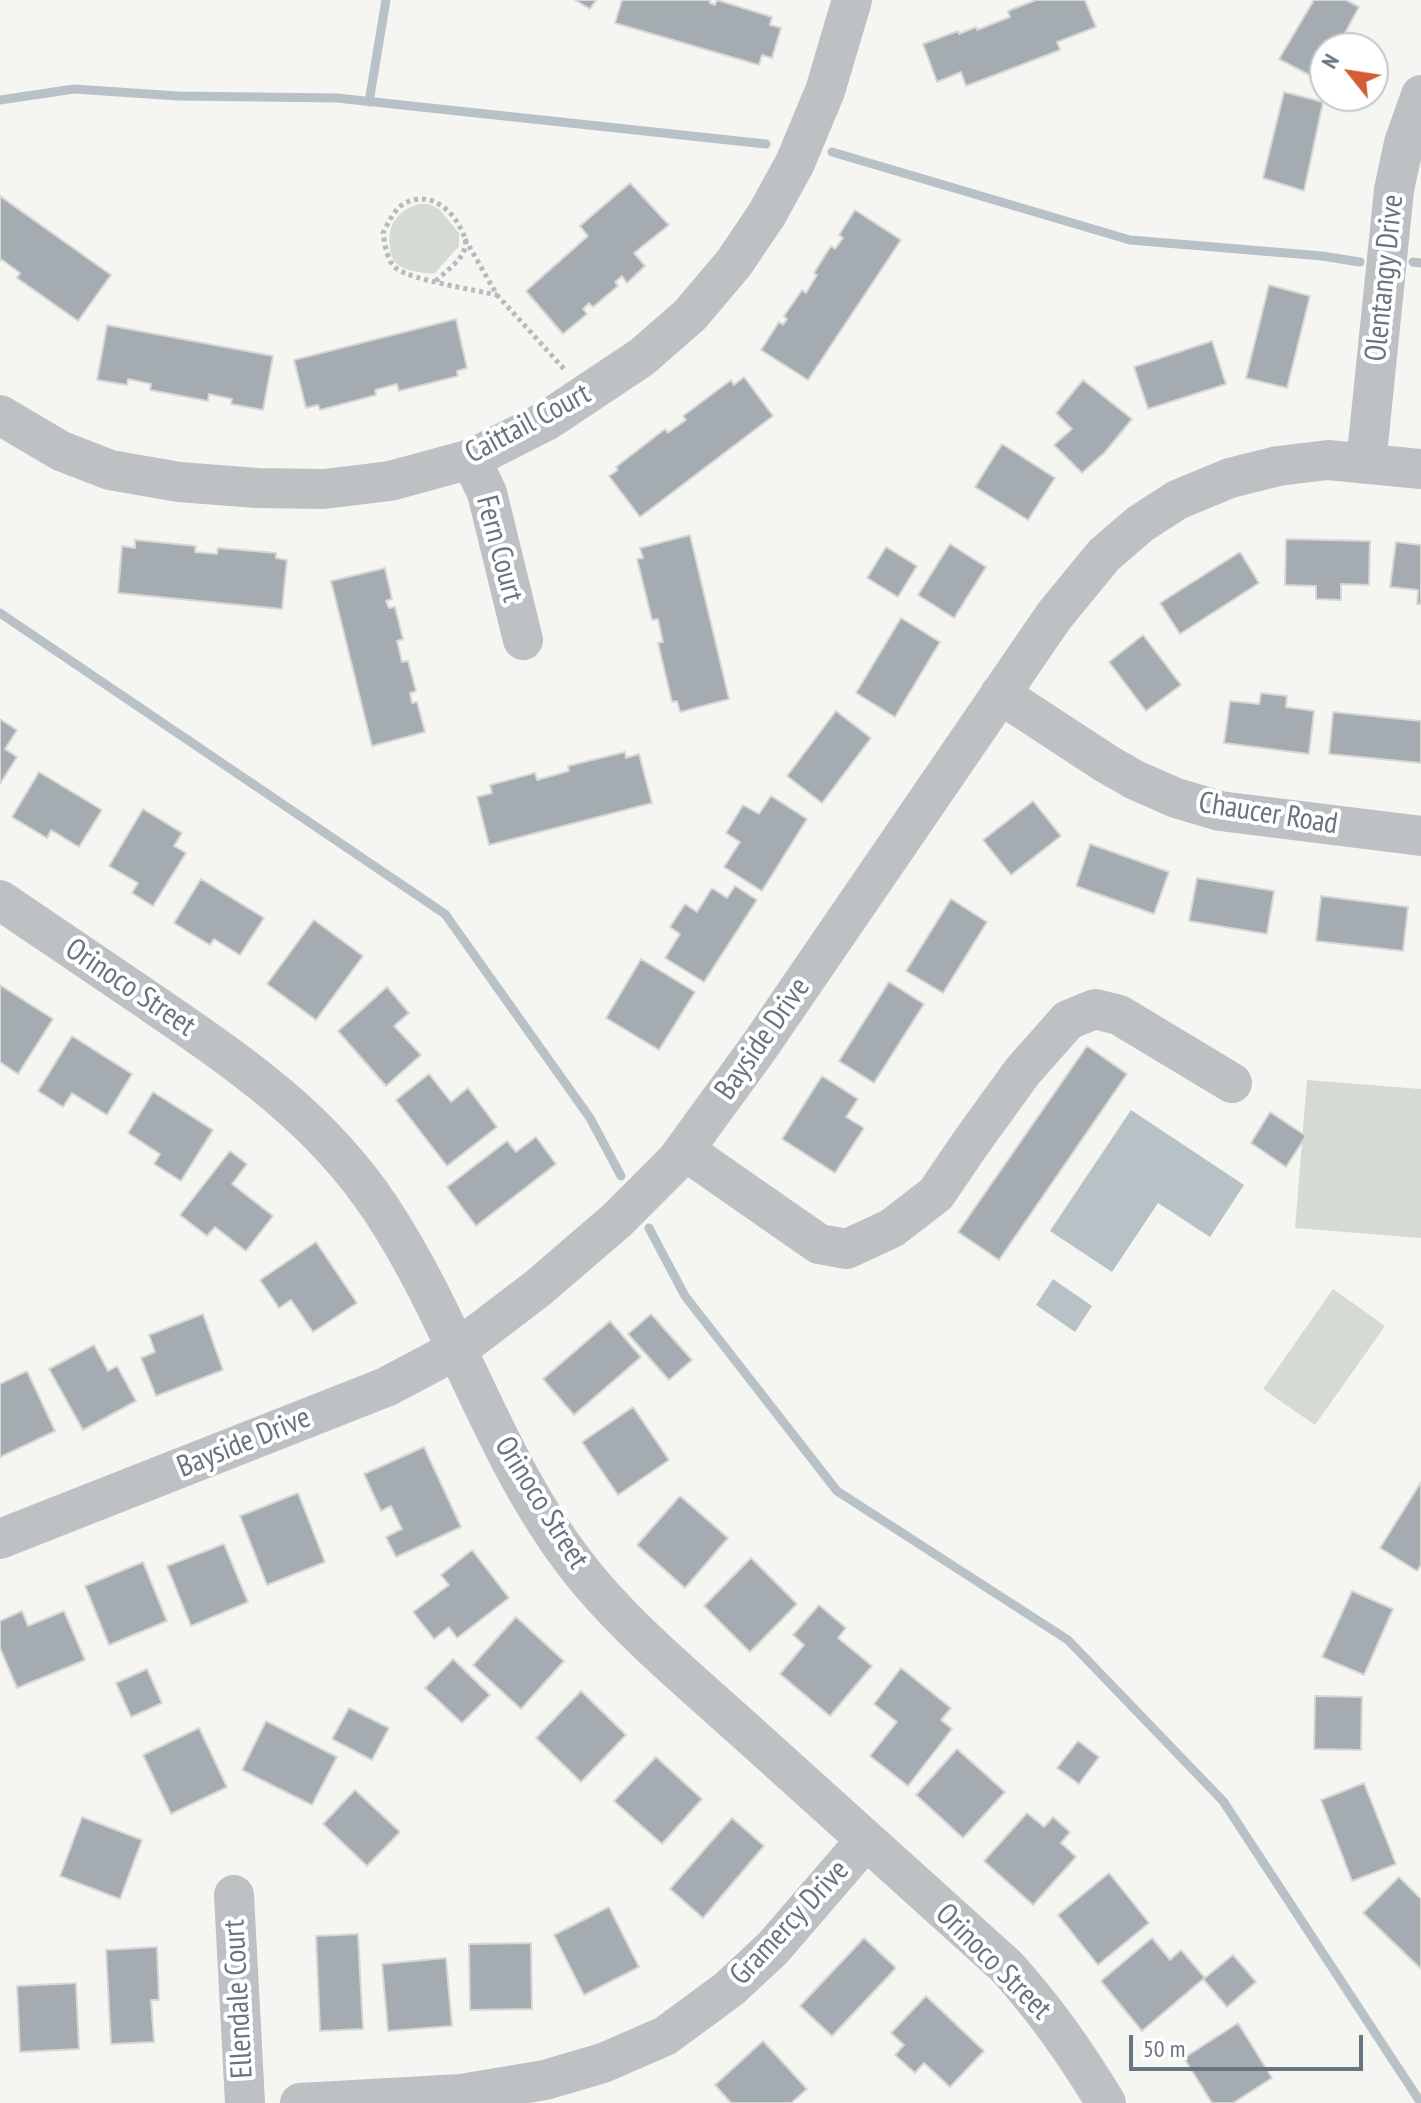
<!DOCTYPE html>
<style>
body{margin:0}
#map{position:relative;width:1421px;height:2103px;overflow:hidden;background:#f5f5f2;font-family:"PT Sans Narrow",sans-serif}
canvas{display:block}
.north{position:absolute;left:1309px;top:32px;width:80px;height:80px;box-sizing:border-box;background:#fff;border:2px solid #c2c8cc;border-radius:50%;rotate:300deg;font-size:22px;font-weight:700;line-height:32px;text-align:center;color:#677580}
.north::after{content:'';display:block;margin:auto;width:28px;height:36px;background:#d25d36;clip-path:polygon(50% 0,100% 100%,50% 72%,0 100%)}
.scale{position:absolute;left:1129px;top:2035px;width:234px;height:36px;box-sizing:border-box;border:4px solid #677580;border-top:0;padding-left:10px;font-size:24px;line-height:28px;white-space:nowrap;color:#677580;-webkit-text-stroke:6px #fff;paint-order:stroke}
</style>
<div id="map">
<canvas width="1421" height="2103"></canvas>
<div class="north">N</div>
<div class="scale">50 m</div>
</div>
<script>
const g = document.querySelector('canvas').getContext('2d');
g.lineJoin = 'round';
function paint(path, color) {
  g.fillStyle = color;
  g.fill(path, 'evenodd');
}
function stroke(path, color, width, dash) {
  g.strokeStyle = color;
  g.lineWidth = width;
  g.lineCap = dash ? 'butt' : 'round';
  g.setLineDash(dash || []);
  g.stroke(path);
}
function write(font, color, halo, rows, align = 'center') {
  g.font = font + ' "PT Sans Narrow",sans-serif';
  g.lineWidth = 8;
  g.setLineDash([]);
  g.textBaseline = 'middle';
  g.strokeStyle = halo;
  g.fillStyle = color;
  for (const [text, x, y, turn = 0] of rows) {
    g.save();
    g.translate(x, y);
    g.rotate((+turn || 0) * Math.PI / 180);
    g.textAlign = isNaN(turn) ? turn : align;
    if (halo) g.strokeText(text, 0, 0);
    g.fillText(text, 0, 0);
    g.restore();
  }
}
const green = new Path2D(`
 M418 204H429L439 209 459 233V246L434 274C423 273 405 271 397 264 392 259 390 253 390 246 387 224 398 211 418 204Z
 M1307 1080 1421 1089V1238L1295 1228Z
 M1333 1289 1385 1326 1315 1425 1263 1389Z`);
const water = new Path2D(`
 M1131 1110 1244 1185 1210 1237 1158 1203 1112 1272 1050 1231Z
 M1053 1279 1092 1306 1075 1332 1036 1305Z`);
const stream = new Path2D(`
 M0 100 74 89 178 96 337 98 766 144
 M369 102 386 0
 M832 152 1130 240 1322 256 1360 262
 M1413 262 1421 263
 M0 613 445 914 590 1118 621 1176
 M649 1228 685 1296 837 1491 1068 1640 1223 1801 1421 2103`);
const building = new Path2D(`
 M575 0H596L590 9Z
 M622 0H710V3L715 5 717 0 772 17 770 25 781 28 772 58 762 55 759 65 615 23Z
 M1036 0H1085L1096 27 1057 42 1060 50 966 86 961 72 937 82 923 44 958 31 959 34 976 27 977 30 1010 17 1008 11Z
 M1314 0H1346L1359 7 1337 48H1325V70L1319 80 1279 59Z
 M1284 92 1323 102 1304 191 1263 178Z
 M630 183 669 225 634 253 645 266 627 283 622 276 615 282 618 286 593 307 589 303 583 309 587 314 563 334 526 291 588 236 580 226Z
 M0 196 111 275 78 321 17 278 20 273 1 259 0 261Z
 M855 210 901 240 808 380 761 350 779 322 783 325 787 319 784 316 802 290 806 293 817 275 814 273 831 246 835 249 843 238 839 235Z
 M1269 285 1310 296 1287 388 1246 378Z
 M456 319 467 368 457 371 458 376 399 391 397 384 375 390 376 395 320 410 318 405 306 408 294 360Z
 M107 325 273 356 263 410 231 404 232 399 209 394 208 401 150 390 151 384 128 379 127 385 97 380Z
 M1212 341 1226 384 1148 409 1134 367Z
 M744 377 773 416 640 517 609 476 618 470 616 467 665 429 668 433 686 420 683 416 731 380 734 385Z
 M1083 380 1132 419 1105 452 1082 473 1054 445 1072 429 1056 413Z
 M1002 444 1055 478 1028 520 975 487Z
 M690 535 729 699 680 712 677 701 672 702 658 643 663 642 658 619 652 620 637 559 643 558 640 548Z
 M1286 539 1370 541 1369 585 1341 584V600L1316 599V586L1285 585Z
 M135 540 196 546 195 552 217 554 218 548 276 553V558L287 560 282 609 118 593 122 546 135 548Z
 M1396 542 1421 545V604H1417L1418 590 1390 587Z
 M950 544 986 567 954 618 918 595Z
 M886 547 917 566 898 597 867 578Z
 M1240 552 1259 583 1180 634 1160 603Z
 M385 568 392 599 386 601 389 608 395 607 403 639 397 641 402 662 408 661 416 691 410 693 412 703 417 702 425 732 372 746 331 581Z
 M901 618 940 642 895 717 856 693Z
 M1143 635 1181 685 1146 711 1109 662Z
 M1261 693 1287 696 1286 707 1314 711 1309 754 1224 743 1230 701 1259 704Z
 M836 711 871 738 822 803 787 776Z
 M1333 712 1421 721V763L1329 754Z
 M0 719 17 730 5 749 17 757 0 784Z
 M625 752 626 758 639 754 652 803 489 845 477 797 492 793 490 785 535 773 537 780 569 771 568 766Z
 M39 772 102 810 79 847 51 830 47 838 12 817Z
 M771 796 807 819 762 891 724 867 740 842 726 833 743 805 759 814Z
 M1033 801 1061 836 1011 875 983 840Z
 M143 809 182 833 174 846 186 853 153 906 132 893 138 883 109 866Z
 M1090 844 1169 872 1154 914 1076 886Z
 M1197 878 1274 891 1267 934 1189 921Z
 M201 879 264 918 240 955 214 939 210 945 174 923Z
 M735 886 757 900 704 982 665 958 680 934 670 927 685 904 697 912 712 888 727 898Z
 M1321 896 1408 907 1403 951 1316 941Z
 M951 899 987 922 943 993 906 971Z
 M314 920 363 956 316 1020 267 984Z
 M641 959 695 992 659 1050 606 1018Z
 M889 982 924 1004 874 1083 839 1061Z
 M0 985 53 1019 18 1074 0 1062Z
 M387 987 409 1013 394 1026 421 1055 386 1086 338 1031Z
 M72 1036 132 1074 107 1115 72 1093 63 1107 38 1091Z
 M1087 1046 1127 1074 999 1260 958 1232Z
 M429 1074 451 1102 468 1088 497 1127 447 1166 396 1100Z
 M822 1076 858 1099 846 1117 864 1128 835 1173 782 1139Z
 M153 1092 213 1130 181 1181 154 1164 160 1154 128 1133Z
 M1270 1112 1306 1136 1286 1167 1251 1143Z
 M536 1137 556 1164 476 1226 447 1187 507 1141 516 1152Z
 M230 1151 247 1164 232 1184 273 1216 246 1251 215 1227 207 1236 180 1215Z
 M316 1242 357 1303 313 1332 291 1300 279 1308 260 1280Z
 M203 1314 223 1370 156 1396 141 1358 155 1352 149 1335Z
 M651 1314 692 1360 669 1380 628 1334Z
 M610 1321 641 1357 574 1415 543 1379Z
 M94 1345 108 1371 117 1366 136 1401 83 1430 49 1369Z
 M27 1371 55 1431 0 1457V1384Z
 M633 1407 669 1460 618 1495 582 1442Z
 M424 1447 461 1527 396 1557 386 1537 402 1529 391 1506 381 1511 364 1474Z
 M1421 1482V1565L1417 1571 1380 1548Z
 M298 1493 325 1562 267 1585 240 1516Z
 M680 1496 728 1538 685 1588 637 1545Z
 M224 1544 248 1602 191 1626 167 1566Z
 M472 1550 509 1598 457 1638 449 1627 434 1639 413 1612 449 1585 441 1575Z
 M751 1558 797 1604 750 1652 704 1606Z
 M143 1562 167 1621 109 1645 85 1586Z
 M1352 1591 1393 1609 1364 1675 1322 1657Z
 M819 1605 846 1628 838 1638 872 1666 830 1716 780 1674 804 1645 793 1635Z
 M22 1611 28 1626 64 1611 85 1660 17 1688 0 1648V1621Z
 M516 1617 564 1661 521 1709 473 1665Z
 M453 1659 490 1695 462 1723 425 1688Z
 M901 1668 951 1708 941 1720 952 1729 908 1786 870 1756 897 1722 874 1704Z
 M147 1669 162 1703 131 1717 116 1683Z
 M581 1691 626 1735 581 1782 536 1738Z
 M1315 1696 1362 1697 1361 1750 1314 1749Z
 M349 1708 389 1728 372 1760 332 1739Z
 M266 1721 337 1757 312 1805 242 1770Z
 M199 1728 227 1787 171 1814 143 1755Z
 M1078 1741 1099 1757 1079 1784 1057 1768Z
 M957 1749 1005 1792 963 1838 916 1795Z
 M656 1757 702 1799 662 1844 614 1801Z
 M1364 1783 1396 1864 1352 1881 1321 1800Z
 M355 1790 400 1832 367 1866 323 1824Z
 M1027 1813 1044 1827 1053 1817 1070 1832 1061 1843 1076 1857 1033 1905 984 1861Z
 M82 1817 142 1840 120 1899 60 1876Z
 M732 1818 764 1846 703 1918 670 1889Z
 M1109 1873 1149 1923 1098 1965 1058 1915Z
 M1399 1877 1421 1899V1969L1363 1913Z
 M609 1907 639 1967 584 1995 554 1935Z
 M358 1934 363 2029 320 2031 316 1936Z
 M864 1938 896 1968 832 2036 800 2006Z
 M1152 1938 1170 1960 1181 1950 1205 1978 1233 1955 1256 1982 1227 2007 1203 1979 1142 2031 1101 1981Z
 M531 1943 532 2009 470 2010 469 1944Z
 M157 1947 159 2000H151L154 2042 111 2044 106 1950Z
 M446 1958 452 2026 388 2031 382 1964Z
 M76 1983 79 2049 20 2052 17 1986Z
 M926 1996 984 2051 950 2087 924 2063 915 2073 895 2055 904 2045 891 2033Z
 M1238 2023 1272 2078 1233 2103H1212L1184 2058Z
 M763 2041 807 2089 791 2103H731L715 2085Z`);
const path = new Path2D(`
 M465 239 497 295 565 370
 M436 281C445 272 462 260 465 248 467 241 464 235 461 229 451 208 429 191 405 203 395 208 388 223 383 233 385 245 387 262 397 269 413 280 475 290 497 295`);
const minor = new Path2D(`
 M0 415 61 451 110 470 179 482 257 488 324 489 390 481 471 459 546 421 642 357 690 315 734 263 767 214 795 163 825 91 852 0
 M471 459 487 493 523 640
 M1366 464 1394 190 1404 143 1421 95
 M1000 694 1107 764 1135 780 1176 798 1220 811 1421 836
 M0 900C50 934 99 967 149 1001 238 1062 320 1117 381 1209 460 1328 496 1470 589 1581 637 1638 696 1686 751 1736 836 1813 921 1890 1007 1967 1047 2012 1075 2052 1106 2103
 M684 1150 819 1244 847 1249 892 1228 936 1194 970 1144 1022 1072 1068 1020 1095 1009 1119 1015 1232 1083
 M0 1539 386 1387 458 1349 538 1288 617 1220 676 1161 759 1047 1054 616 1104 555 1140 524 1177 500 1230 478 1278 466 1328 460 1421 469
 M234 1895 245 2103
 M300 2103 461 2094 545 2080 603 2063 665 2036 729 1989 773 1948 866 1840`);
const streetNames = [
 ["Olentangy Drive",1385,278,-84],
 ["Caittail Court",528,424,-28],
 ["Fern Court",499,549,75],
 ["Chaucer Road",1268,814,9],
 ["Orinoco Street",130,988,34],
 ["Bayside Drive",763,1039,-55],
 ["Bayside Drive",244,1443,-22],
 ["Orinoco Street",541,1503,58],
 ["Gramercy Drive",790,1923,-47],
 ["Orinoco Street",993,1962,45],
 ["Ellendale Court",239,1999,-93]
];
paint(green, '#d5dad2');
paint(water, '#b8c1c6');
stroke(stream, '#b8c1c6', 9);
paint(building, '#a5acb1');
stroke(building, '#d7d7d5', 2);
stroke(path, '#b7babc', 5, [4, 4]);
stroke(minor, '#bdc1c4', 40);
write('30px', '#677580', '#fff', streetNames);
</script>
